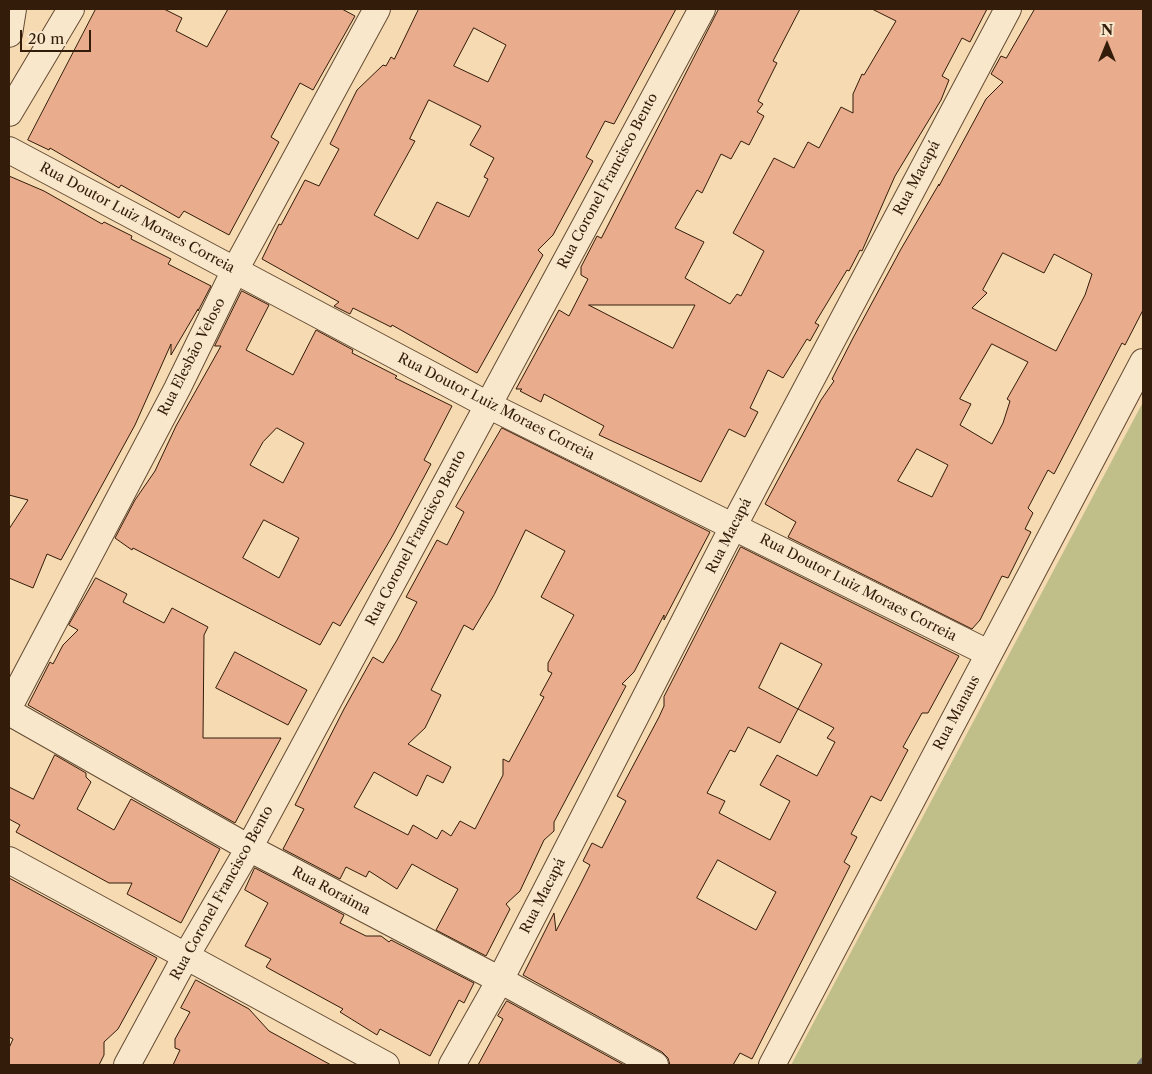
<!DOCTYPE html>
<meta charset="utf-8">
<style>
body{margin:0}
#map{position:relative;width:1152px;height:1074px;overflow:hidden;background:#f6dab1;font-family:"Libre Caslon Text",serif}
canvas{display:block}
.frame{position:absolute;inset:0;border:10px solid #331c0a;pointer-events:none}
.north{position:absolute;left:1082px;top:20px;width:50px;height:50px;-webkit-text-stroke:4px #f9e7cc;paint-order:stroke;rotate:0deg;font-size:14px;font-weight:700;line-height:20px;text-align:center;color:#331c0a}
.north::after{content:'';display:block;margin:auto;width:18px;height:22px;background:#331c0a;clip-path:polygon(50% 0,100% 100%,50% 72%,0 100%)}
.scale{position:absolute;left:20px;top:30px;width:71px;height:22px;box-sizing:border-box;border:2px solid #331c0a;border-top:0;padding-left:6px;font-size:15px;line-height:18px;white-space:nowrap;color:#331c0a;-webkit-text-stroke:4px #f9e7cc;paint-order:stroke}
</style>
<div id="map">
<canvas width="1152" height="1074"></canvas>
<div class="frame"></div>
<div class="north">N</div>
<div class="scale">20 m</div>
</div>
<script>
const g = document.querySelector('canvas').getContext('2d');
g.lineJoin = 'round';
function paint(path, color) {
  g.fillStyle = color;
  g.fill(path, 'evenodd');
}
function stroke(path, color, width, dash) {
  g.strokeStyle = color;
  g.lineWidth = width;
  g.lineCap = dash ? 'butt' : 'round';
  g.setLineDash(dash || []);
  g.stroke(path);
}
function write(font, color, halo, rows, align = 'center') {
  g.font = font + ' "Libre Caslon Text",serif';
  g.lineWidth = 5;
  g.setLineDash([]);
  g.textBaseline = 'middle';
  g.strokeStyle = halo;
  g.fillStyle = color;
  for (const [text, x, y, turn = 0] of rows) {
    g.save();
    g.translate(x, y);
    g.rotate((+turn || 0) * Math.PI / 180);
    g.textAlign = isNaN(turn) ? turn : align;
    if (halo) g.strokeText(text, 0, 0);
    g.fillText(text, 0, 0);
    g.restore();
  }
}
const green = new Path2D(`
 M1143 402V1065H791Z`);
const stream = new Path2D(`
 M1140 1065 1143 1061`);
const building = new Path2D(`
 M96 9H164L182 18 176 31 207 47 228 9H342L355 16 313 90 300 83 271 137 279 142 229 235 184 211 179 218 121 185 119 188 50 148 49 150 28 140Z
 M419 9H676L614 124 605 121 586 157 593 161 553 235 538 250 543 255 477 373 392 325 391 327 353 308 350 314 334 306 339 302 262 259 279 224 281 225 305 180 319 186 339 149 330 144 357 90 383 65 386 66 391 57 394 59ZM474 28 506 45 488 82 454 66ZM429 100 481 126 470 145 494 158 484 177 488 179 469 217 437 202 418 239 374 215 415 141 410 139Z
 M719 9H800L773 61 777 63 758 101 763 104 757 112 764 116 749 145 741 141 731 159 721 154 702 193 697 190 675 228 704 242 685 278 730 304 737 294 741 296 764 251 733 233 774 158 794 168 808 142 819 148 841 107 853 113V94L862 74 864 75 896 21 872 9H987L970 42 962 38 942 76 949 80 941 100 895 176 862 251 860 250 849 271 847 270 815 323 819 325 810 341 807 339 783 378 768 370 750 408 758 412 745 437 729 429 701 482 599 435 604 426 544 394 541 402 520 391 522 389H516L559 310 569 316 588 279 581 275V267L597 236 601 238ZM589 305H695L673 348Z
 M1035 9H1143V310L1125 345 1122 343 1054 474 1048 470 1028 508 1033 513 1025 529 1031 532 1008 578 1002 576 980 620 972 629 788 537 796 522 765 504 821 400 834 381 832 379 853 338 901 249 939 184V186L986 99 1003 82 991 74 1001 56 1006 58ZM1003 253 1044 273 1054 254 1092 274 1085 295 1056 351 972 308 987 293 983 290ZM992 344 1028 362 1007 399 1010 401 1003 423 992 444 960 425 971 404 960 399ZM917 449 948 465 932 497 898 481Z
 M9 176 44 191 102 224 104 222 132 236 131 239 171 259 168 264 211 286 198 311V309L171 355V344L135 425 61 560 47 554 33 588 9 578V529L28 500 9 495Z
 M242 291 269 305 246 350 293 375 316 330 353 350 352 353 397 376 395 378 452 406 424 460 431 464 393 535 340 626 333 622 320 645 133 548 132 550 115 538 135 500 155 471 176 426 221 346H215ZM277 428 304 443 283 483 250 465 263 442ZM264 520 299 538 279 578 243 558Z
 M502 428 710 532 664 620V615L634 672 622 684 626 686 554 822V831L544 840 520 891 506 904 510 909 486 956 436 930 458 889 439 879 412 864 397 889 369 871 366 877 346 867 340 879 283 849 304 809 295 805 344 709 373 657 383 663 397 640 417 602 406 597 437 540 447 545 464 512 456 507ZM526 530 565 551 541 597 574 615 548 663V671L552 673 540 695 544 697 509 762 503 759V775L475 829 460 821 451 836 442 830 437 839 413 825 408 835 354 807 374 772 417 796 427 775 443 783 451 767 408 744 425 728 441 695 431 690 464 625 473 630 494 595Z
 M741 547 959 656 928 713H922L903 747 908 750 881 801 871 796 851 834 857 837 844 862 850 866 752 1059 740 1053 733 1065H670L668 1058 662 1052 523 975 554 913 556 931 580 885 590 865 583 861 592 843 602 848 626 801 617 796 659 717 664 706V697ZM781 643 822 664 798 709 834 728 827 738 835 742 817 776 777 755 760 785 790 801 770 840 719 813 725 801 707 793 730 750 735 752 748 727 780 743 798 709 759 688ZM718 860 776 892 756 930 697 898Z
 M96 578 127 594 123 602 164 623 172 608 208 627 204 635 203 738H281L235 823 28 705 50 662 53 664 63 645 78 630 69 625Z
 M235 652 307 690 288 725 216 688Z
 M55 755 86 773V777L91 782 77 809 114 830 131 799 220 849 181 923 127 894 132 883H109L16 832 20 825 9 819V787L33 799Z
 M255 868 344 915 340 923 366 936H381L389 942 391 940 474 983 464 1003 459 1000 430 1056 380 1029 377 1035 340 1012 343 1009 266 967 271 959 245 946 268 903 245 890Z
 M9 878 157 958 118 1029 104 1042V1055L99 1065H9V1048L13 1039 9 1037Z
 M196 980 249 1009 269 1031 331 1065H173L180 1050 175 1048V1039L190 1012 181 1008Z
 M507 1001 624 1065H478L503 1019 498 1016Z`);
const minor = new Path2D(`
 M9 34 13 9
 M9 113 71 9
 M9 150 488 405 988 653
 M9 707 177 389 235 270 377 9
 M9 712 249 848 500 980 655 1065
 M9 860 386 1065
 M127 1065 186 956 249 848 702 9
 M452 1065 500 980 734 525 1008 9
 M772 1065 1143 362`);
const streetNames = [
 ["Rua Macapá",917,178,-62],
 ["Rua Coronel Francisco Bento",608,181,-62],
 ["Rua Doutor Luiz Moraes Correia",137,218,28],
 ["Rua Elesbão Veloso",192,357,-63],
 ["Rua Doutor Luiz Moraes Correia",496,407,27],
 ["Rua Macapá",729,536,-63],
 ["Rua Coronel Francisco Bento",416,538,-62],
 ["Rua Doutor Luiz Moraes Correia",858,588,27],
 ["Rua Manaus",957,713,-62],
 ["Rua Roraima",331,891,28],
 ["Rua Coronel Francisco Bento",222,893,-61],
 ["Rua Macapá",543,896,-63]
];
paint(green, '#c0be89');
stroke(stream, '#767972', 7);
paint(building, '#e9ac8c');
stroke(building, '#331c0a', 1);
stroke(minor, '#644c34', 28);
stroke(minor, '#f9e7cc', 26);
write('14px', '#331c0a', '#f9e7cc', streetNames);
</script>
